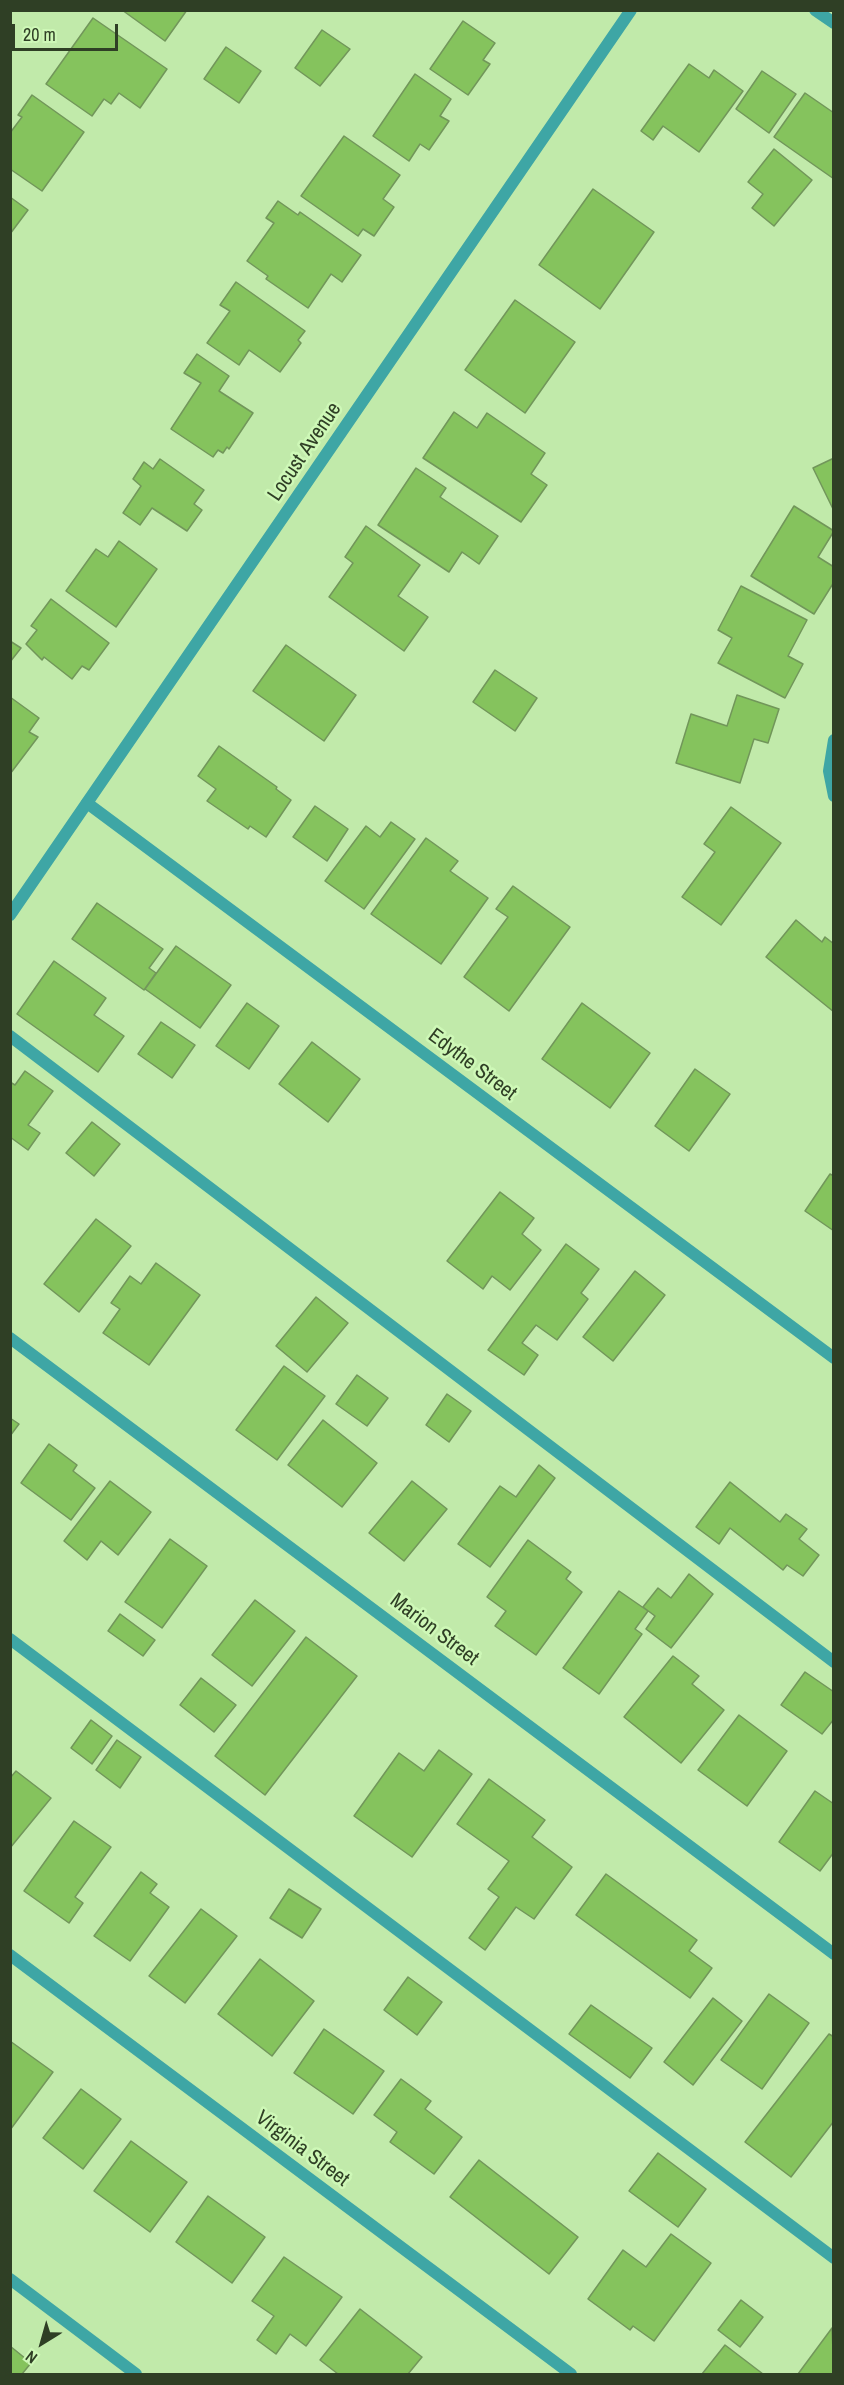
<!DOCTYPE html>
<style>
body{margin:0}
#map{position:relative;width:844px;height:2385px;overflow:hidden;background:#c1eaaa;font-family:"Archivo Narrow",sans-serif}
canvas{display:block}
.frame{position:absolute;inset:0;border:12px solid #2f3f25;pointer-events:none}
.north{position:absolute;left:12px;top:2313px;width:60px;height:60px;-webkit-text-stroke:4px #cef8b7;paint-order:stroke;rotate:217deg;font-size:16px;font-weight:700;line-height:24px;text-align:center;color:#2f3f25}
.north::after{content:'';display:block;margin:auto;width:21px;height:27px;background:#2f3f25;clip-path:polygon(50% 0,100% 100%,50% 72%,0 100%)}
.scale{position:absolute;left:12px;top:24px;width:106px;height:27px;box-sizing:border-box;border:3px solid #2f3f25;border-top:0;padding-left:8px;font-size:18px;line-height:21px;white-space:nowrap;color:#2f3f25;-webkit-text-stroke:4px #cef8b7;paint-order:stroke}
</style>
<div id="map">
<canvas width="844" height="2385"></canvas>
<div class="frame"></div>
<div class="north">N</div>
<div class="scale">20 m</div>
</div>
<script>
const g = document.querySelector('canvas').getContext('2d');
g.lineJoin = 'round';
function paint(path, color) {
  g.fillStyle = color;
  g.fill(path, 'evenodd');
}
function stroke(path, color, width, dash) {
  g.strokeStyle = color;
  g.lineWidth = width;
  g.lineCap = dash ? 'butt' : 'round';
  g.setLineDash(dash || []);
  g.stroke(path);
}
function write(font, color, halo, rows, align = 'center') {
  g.font = font + ' "Archivo Narrow",sans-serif';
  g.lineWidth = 5;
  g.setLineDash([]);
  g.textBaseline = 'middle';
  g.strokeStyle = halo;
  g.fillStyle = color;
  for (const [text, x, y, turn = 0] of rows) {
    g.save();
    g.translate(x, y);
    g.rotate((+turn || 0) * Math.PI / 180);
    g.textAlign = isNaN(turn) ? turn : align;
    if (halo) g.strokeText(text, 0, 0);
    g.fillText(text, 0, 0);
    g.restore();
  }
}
const building = new Path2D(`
 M122 10H187L165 41Z
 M93 18 167 69 140 108 119 93 111 104 104 99 92 116 46 84Z
 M463 21 495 43 483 60 490 64 468 95 430 69Z
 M322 30 350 49 320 86 295 68Z
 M226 47 261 71 239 103 204 79Z
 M689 64 709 78 714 70 743 91 699 152 663 126 653 140 641 131Z
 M762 71 796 94 769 133 736 109Z
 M415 74 451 99 440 116 449 121 429 150 420 144 409 161 373 136Z
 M805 93 834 113V179L774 137Z
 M32 95 84 132 42 191 10 169V133L22 117 18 115Z
 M344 136 400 175 383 199 394 207 374 236 363 229 358 236 301 196Z
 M774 149 812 180 774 226 752 208 763 194 748 182Z
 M593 189 654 232 600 309 539 265Z
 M10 197 28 210 10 234Z
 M278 201 298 215 300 212 361 255 342 282 331 274 308 308 266 279 268 276 247 261 274 223 266 218Z
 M236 282 305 331 298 340 301 343 280 372 249 350 239 365 207 343 230 311 220 305Z
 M515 300 575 342 525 413 465 370Z
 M197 354 229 376 219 391 253 413 229 449 227 447 223 453 218 450 213 457 171 429 201 383 184 373Z
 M454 412 477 428 487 413 545 453 531 474 547 485 521 522 423 458Z
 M834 458V511L813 468Z
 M160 459 204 490 194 504 202 510 187 531 152 508 140 525 123 513 141 486 133 479 144 462 153 469Z
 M416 468 446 488 440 497 498 536 479 564 462 552 449 572 378 525Z
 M794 506 834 531 818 557 834 567V582L814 614 751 576Z
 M366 526 420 565 398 596 428 617 404 651 329 597 353 563 345 557Z
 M119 541 157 569 116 627 66 591 96 549 108 557Z
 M741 586 807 620 788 656 803 664 785 698 718 663 732 638 718 630Z
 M51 599 109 643 89 670 82 666 72 679 44 657 42 660 26 644 37 630 31 626Z
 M10 641 21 648 10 662Z
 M286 645 356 695 324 741 253 691Z
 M495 670 537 698 515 731 473 702Z
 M737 695 779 709 768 743 754 739 740 783 676 763 691 714 727 726Z
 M10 697 39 718 29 732 38 737 10 774Z
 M219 746 277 787 276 789 291 800 266 837 250 826 248 829 207 801 216 789 198 776Z
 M315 806 348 829 327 861 293 837Z
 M731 807 781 843 721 925 682 897 715 852 704 844Z
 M391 822 415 839 364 909 325 881 366 826 380 837Z
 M426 838 458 861 450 871 488 898 441 964 371 914Z
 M513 886 570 927 509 1011 464 977 508 917 496 909Z
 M97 903 163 949 149 968 156 973 144 990 72 939Z
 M796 920 822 942 825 937 834 944V1012L766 957Z
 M176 946 231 985 200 1028 145 989Z
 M54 961 106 998 94 1015 124 1036 98 1072 17 1014Z
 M247 1003 279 1026 249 1069 216 1046Z
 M582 1003 650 1053 610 1108 542 1059Z
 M161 1022 195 1045 172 1078 138 1054Z
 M312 1042 360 1079 328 1122 279 1084Z
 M695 1069 730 1094 689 1151 655 1126Z
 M25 1071 53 1091 28 1125 40 1133 28 1150 10 1137V1082L15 1085Z
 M92 1122 120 1144 94 1176 66 1153Z
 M830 1174 834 1176V1231L805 1211Z
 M500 1192 534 1218 522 1234 541 1250 510 1290 492 1276 483 1289 447 1261Z
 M96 1219 131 1246 79 1312 44 1284Z
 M566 1244 599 1269 581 1293 588 1299 557 1340 536 1325 522 1343 538 1355 524 1375 488 1350Z
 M156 1263 200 1295 149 1365 103 1333 120 1309 111 1303 130 1276 141 1284Z
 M635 1271 665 1295 613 1361 583 1337Z
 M316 1297 348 1323 307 1372 276 1346Z
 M284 1366 325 1396 277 1460 236 1430Z
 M357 1375 388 1398 367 1426 336 1404Z
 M447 1394 471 1411 449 1442 426 1425Z
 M10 1418 19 1424 10 1436Z
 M323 1420 377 1463 342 1507 288 1465Z
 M49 1444 77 1465 73 1471 95 1488 71 1520 21 1483Z
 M539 1465 555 1478 490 1567 458 1544 500 1486 516 1497Z
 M110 1481 151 1512 118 1555 101 1541 87 1560 64 1541Z
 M412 1481 447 1509 404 1561 369 1533Z
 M730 1482 780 1522 786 1514 807 1529 799 1539 819 1555 803 1576 787 1565 783 1570 730 1528 719 1544 696 1527Z
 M170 1539 207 1566 162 1628 125 1602Z
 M528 1540 571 1572 566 1579 582 1592 536 1655 495 1626 506 1611 487 1597Z
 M689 1574 713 1594 671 1648 646 1629 655 1616 643 1607 658 1588 671 1598Z
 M619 1591 648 1611 635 1629 642 1634 599 1694 563 1668Z
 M255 1600 295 1631 252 1686 212 1655Z
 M120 1614 155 1640 143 1656 108 1631Z
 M306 1637 357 1676 265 1795 215 1756Z
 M673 1656 699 1676 692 1684 724 1710 681 1763 624 1717Z
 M805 1672 834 1692V1719L822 1734 781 1705Z
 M201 1678 236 1705 214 1732 180 1705Z
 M739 1715 787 1751 747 1806 698 1770Z
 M91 1720 112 1736 92 1764 71 1748Z
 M117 1740 141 1757 120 1788 96 1770Z
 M439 1750 472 1774 412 1857 354 1816 399 1753 424 1771Z
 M16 1771 51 1798 10 1848V1778Z
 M489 1779 545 1820 532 1837 572 1867 534 1919 516 1907 485 1950 469 1938 499 1897 488 1889 509 1861 457 1824Z
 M815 1791 834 1804V1852L820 1871 779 1842Z
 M74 1821 111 1847 75 1897 83 1903 69 1923 24 1891Z
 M141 1872 157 1884 150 1893 169 1907 130 1961 94 1936Z
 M606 1874 697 1940 689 1951 712 1968 690 1998 576 1915Z
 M289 1889 321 1909 302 1938 270 1918Z
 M201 1909 237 1936 185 2003 149 1976Z
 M260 1959 314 2001 272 2056 218 2014Z
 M408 1977 442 2002 417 2035 384 2010Z
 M769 1994 809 2023 762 2089 721 2060Z
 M713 1998 742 2021 693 2085 664 2062Z
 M591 2005 652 2048 630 2078 569 2034Z
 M324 2029 384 2071 353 2114 294 2073Z
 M829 2034 834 2037V2121L791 2177 745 2142Z
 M10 2041 53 2072 10 2130Z
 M401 2079 431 2101 425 2109 462 2137 434 2174 390 2142 397 2132 374 2115Z
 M81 2089 121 2119 83 2169 43 2138Z
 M131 2141 187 2182 150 2232 94 2191Z
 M658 2153 706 2189 678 2227 629 2191Z
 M479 2160 578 2237 549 2274 450 2197Z
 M208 2196 265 2237 232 2283 176 2242Z
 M671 2234 711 2263 654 2341 633 2326 630 2330 588 2299 623 2250 646 2267Z
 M284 2257 342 2297 306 2346 290 2334 276 2354 257 2340 274 2316 252 2301Z
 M741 2300 763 2317 740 2347 718 2330Z
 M360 2309 422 2357 408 2374H338L320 2360Z
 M832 2328 834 2374H798Z
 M725 2345 763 2374H702Z
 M10 2346 31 2363 22 2374H10Z`);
const service = new Path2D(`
 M10 1036 834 1662
 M10 1639 834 2258
 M10 2279 136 2374`);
const minor = new Path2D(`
 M815 10 834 23
 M834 740 829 771 834 796
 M87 803 834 1358
 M10 1338 834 1954
 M10 1955 571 2374`);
const tertiary = new Path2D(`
 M10 915 631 10`);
const streetNames = [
 ["Locust Avenue",305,452,-56],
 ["Edythe Street",472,1065,37],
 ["Marion Street",434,1630,37],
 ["Virginia Street",302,2149,37]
];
paint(building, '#85c35d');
stroke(building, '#71965a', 1.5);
stroke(service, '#3ea6a5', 12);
stroke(minor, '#3ea6a5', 12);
stroke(tertiary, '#3ea6a5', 12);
write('21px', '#2f3f25', '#cef8b7', streetNames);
</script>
